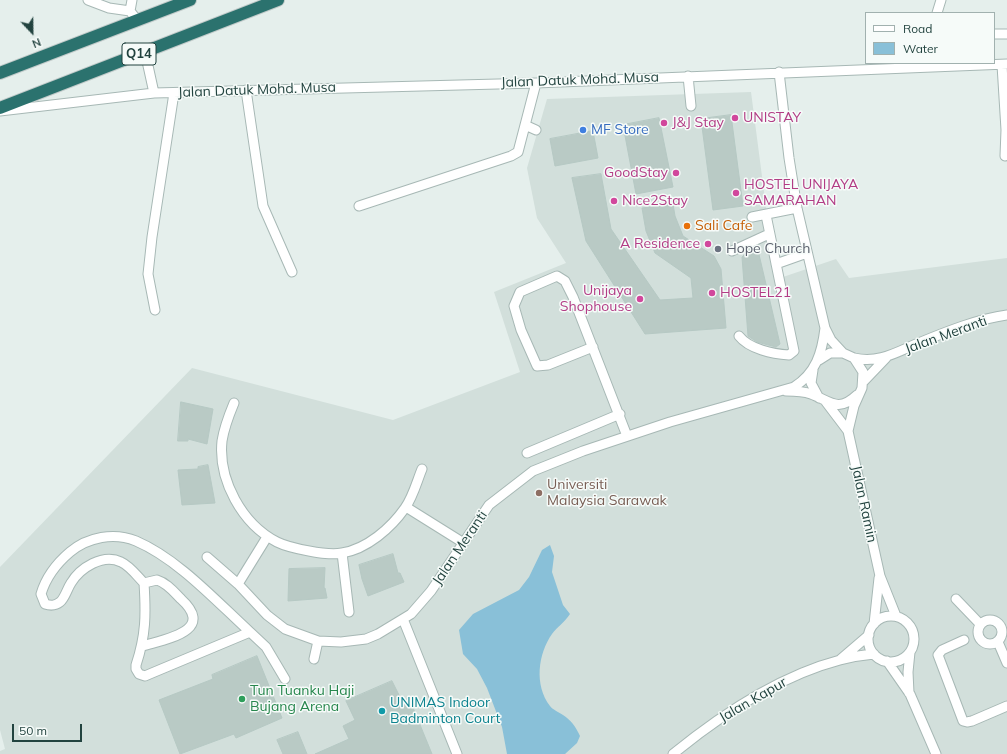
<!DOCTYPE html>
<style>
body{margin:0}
#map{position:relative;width:1007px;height:754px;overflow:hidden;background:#e5efec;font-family:Mulish,sans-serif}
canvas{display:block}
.legend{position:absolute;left:865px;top:12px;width:130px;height:52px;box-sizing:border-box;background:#f6fbf9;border:1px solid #a1b1af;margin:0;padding:5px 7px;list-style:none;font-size:12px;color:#22433f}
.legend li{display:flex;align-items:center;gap:8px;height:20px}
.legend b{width:20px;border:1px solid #a1b1af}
.north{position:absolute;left:12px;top:12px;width:40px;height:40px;-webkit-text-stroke:3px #f6fbf9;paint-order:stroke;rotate:158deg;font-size:11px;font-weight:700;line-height:16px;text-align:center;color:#22433f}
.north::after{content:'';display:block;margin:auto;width:14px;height:18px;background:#22433f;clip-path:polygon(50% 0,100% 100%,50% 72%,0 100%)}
.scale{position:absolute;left:12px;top:724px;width:70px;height:18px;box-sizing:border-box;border:2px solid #22433f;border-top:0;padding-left:5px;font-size:12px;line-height:14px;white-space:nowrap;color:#22433f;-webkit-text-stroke:3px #f6fbf9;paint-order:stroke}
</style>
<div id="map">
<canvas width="1007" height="754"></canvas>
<ul class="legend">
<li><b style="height:5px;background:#fff"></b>Road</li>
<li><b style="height:11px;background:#89c0d8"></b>Water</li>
</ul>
<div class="north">N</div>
<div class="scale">50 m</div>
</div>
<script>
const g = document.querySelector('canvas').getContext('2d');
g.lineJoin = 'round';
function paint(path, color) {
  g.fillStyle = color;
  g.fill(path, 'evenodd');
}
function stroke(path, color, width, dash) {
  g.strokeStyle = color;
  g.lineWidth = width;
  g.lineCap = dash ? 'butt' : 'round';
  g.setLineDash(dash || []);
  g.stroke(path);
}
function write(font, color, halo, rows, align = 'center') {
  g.font = font + ' Mulish,sans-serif';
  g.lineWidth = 3;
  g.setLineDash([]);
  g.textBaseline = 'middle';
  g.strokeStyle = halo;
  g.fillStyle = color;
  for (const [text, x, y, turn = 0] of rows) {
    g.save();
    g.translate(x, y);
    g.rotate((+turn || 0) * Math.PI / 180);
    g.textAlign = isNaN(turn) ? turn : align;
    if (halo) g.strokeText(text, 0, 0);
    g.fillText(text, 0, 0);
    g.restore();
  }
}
const built = new Path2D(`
 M751 92 766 207 783 277 836 259 849 278 1007 258V754H0V751L5 749 0 730V567L192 368 393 420 520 372 494 292 566 263 537 218 527 168 547 99Z`);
const water = new Path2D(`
 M550 545 554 556 552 572 563 605 570 614C565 622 557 627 552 634 538 654 534 685 550 706 553 710 559 712 563 715 571 720 576 727 580 736L577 743 565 754H507L502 727 487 688 477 669 463 654 459 630 473 614 519 590 529 577 542 550Z`);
const building = new Path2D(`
 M731 115 743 206 713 210 701 119Z
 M659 118 673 187 636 194 623 125Z
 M593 131 598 158 555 166 550 139Z
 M601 174 611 229 660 300 693 298 691 278 655 253 646 231 642 208 673 204 675 216 683 236 714 256 721 269 726 328 645 334 586 241 572 178Z
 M757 246 780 344 776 347 757 342 748 336 742 257 749 250Z
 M181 402 213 409 207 444 188 439V441H178Z
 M208 465 215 503 182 505 178 470 198 469V467Z
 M393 554 398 573H400L404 582 368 596 362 579 359 565Z
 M325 568 324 588H325L327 598 288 601 289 569Z
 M257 656 282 718 236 738 234 734 180 754 159 700 213 679 212 675Z
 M392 681 402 701 409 698 432 754H315L349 739 343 726 355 720 346 701Z
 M298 732 307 754H283L277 740Z`);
const minor = new Path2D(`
 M88 0 109 8 130 11 137 20
 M130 11 132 0
 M937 13 941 0
 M994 34H1007
 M145 52 154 93
 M1002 65 1006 130 1005 156
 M779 72 789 158 797 208 825 328 831 340 843 353
 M688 76 691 106
 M246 90 263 206 292 272
 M0 111 154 93 536 83 1007 64
 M525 125 536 130
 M359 206 511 156 518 152 536 83
 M752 217 797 208
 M732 251 769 234
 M776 264 807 253
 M155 310 148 274 152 237 174 93
 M739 336C749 349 773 354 789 355L794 351 766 215
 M593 347 548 365 537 366 521 330 514 306 520 292 557 276 565 281 573 297 627 436
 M854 358C880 364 898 351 921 342 948 331 978 319 1007 315
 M819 360 830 353H843L854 358 863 372 862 388 854 406 848 431 880 576 896 616
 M813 370 811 383 819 398
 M864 381 886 358
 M786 391C794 391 803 391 811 394 830 401 838 413 857 395
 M826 402 848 431
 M234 403C229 415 224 428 222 441 218 480 242 524 277 542 287 547 298 549 309 551 320 553 331 555 342 553 367 549 391 528 405 508 413 497 417 481 422 469
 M527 453 620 414
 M406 507 462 542
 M342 553 349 612
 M207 557 238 584 267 615 285 629 318 641 341 642 366 639 378 634 411 614 431 591 489 505 533 471 583 451 670 422 794 387C816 373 822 353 825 328
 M238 584 267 537
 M956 599 980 624
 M868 639a23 23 0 1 1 46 0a23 23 0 1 1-46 0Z
 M403 619 457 754
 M978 632a12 12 0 1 1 24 0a12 12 0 1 1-24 0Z
 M874 624 879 578
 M250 632C216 601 178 559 136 541 114 532 88 537 70 552 57 563 46 577 41 594L45 604C51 606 55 606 60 602 65 598 67 589 71 583 80 568 103 553 121 562 130 566 137 576 144 583 146 614 146 635 136 665V669L139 674 145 676 152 673 250 632 266 647 285 679
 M964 640 942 650 938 655 963 721 967 722 972 721 1007 706
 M998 642 1007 663
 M143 646C166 639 216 631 181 599 174 592 167 583 157 580L144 583
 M314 659 318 641
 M841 659 869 635
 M887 661 910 694 936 754
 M909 693 908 672 910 652
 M673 754C722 714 779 676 840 660 851 657 863 655 874 654`);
const highway = new Path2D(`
 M0 73 190 0
 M0 108 278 0`);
const markers = [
 [735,118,4,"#d1479c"],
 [664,123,4,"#d1479c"],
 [583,130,4,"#3f7fe0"],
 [676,173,4,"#d1479c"],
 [736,193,4,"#d1479c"],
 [614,201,4,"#d1479c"],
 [687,226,4,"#e8710a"],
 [708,244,4,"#d1479c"],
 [718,249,4,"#6b7280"],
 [712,293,4,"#d1479c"],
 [640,299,4,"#d1479c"],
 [539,493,4,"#8d6e63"],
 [242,699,4,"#2e9e5b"],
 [382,711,4,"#0f9aa8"]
];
const shields = [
 [139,54,34]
];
const shieldNames = [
 ["Q14",139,54]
];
const streetNames = [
 ["Jalan Datuk Mohd. Musa",580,80,-2],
 ["Jalan Datuk Mohd. Musa",257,90,-2],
 ["Jalan Meranti",946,335,-20],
 ["Jalan Ramin",864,504,78],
 ["Jalan Meranti",460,548,-56],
 ["Jalan Kapur",753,700,-30]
];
const hotelNames = [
 ["UNISTAY",743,118],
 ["J&J Stay",672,123],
 ["GoodStay",668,173,"right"],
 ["HOSTEL UNIJAYA",744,185],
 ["SAMARAHAN",744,201],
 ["Nice2Stay",622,201],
 ["A Residence",700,244,"right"],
 ["Unijaya",632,291,"right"],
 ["Shophouse",632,307,"right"],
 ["HOSTEL21",720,293]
];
const shopNames = [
 ["MF Store",591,130]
];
const foodNames = [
 ["Sali Cafe",695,226]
];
const worshipNames = [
 ["Hope Church",726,249]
];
const educationNames = [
 ["Universiti",547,485],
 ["Malaysia Sarawak",547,501]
];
const leisureNames = [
 ["Tun Tuanku Haji",250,691],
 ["Bujang Arena",250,707]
];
const cultureNames = [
 ["UNIMAS Indoor",390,703],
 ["Badminton Court",390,719]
];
paint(built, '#d2dfdb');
paint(water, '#89c0d8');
paint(building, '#b9cac5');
stroke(building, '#b6c9c4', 1);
stroke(minor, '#a7b8b5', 11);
stroke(highway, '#c1cac9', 14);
stroke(minor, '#fff', 9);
stroke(highway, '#2b726e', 12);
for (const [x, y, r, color] of markers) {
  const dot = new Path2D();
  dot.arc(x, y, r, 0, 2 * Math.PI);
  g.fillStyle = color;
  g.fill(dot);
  stroke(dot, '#f6fbf9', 1.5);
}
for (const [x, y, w] of shields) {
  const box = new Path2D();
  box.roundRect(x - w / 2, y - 11, w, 22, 3);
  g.fillStyle = '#f6fbf9';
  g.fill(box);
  stroke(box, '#22433f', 1);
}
write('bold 13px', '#22433f', null, shieldNames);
write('14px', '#22433f', '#f6fbf9', streetNames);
write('14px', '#b23c85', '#f6fbf9', hotelNames, 'left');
write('14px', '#366cbe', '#f6fbf9', shopNames, 'left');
write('14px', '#c56008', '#f6fbf9', foodNames, 'left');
write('14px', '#5b616d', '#f6fbf9', worshipNames, 'left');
write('14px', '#785e54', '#f6fbf9', educationNames, 'left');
write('14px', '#27864d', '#f6fbf9', leisureNames, 'left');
write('14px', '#0d838f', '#f6fbf9', cultureNames, 'left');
</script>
